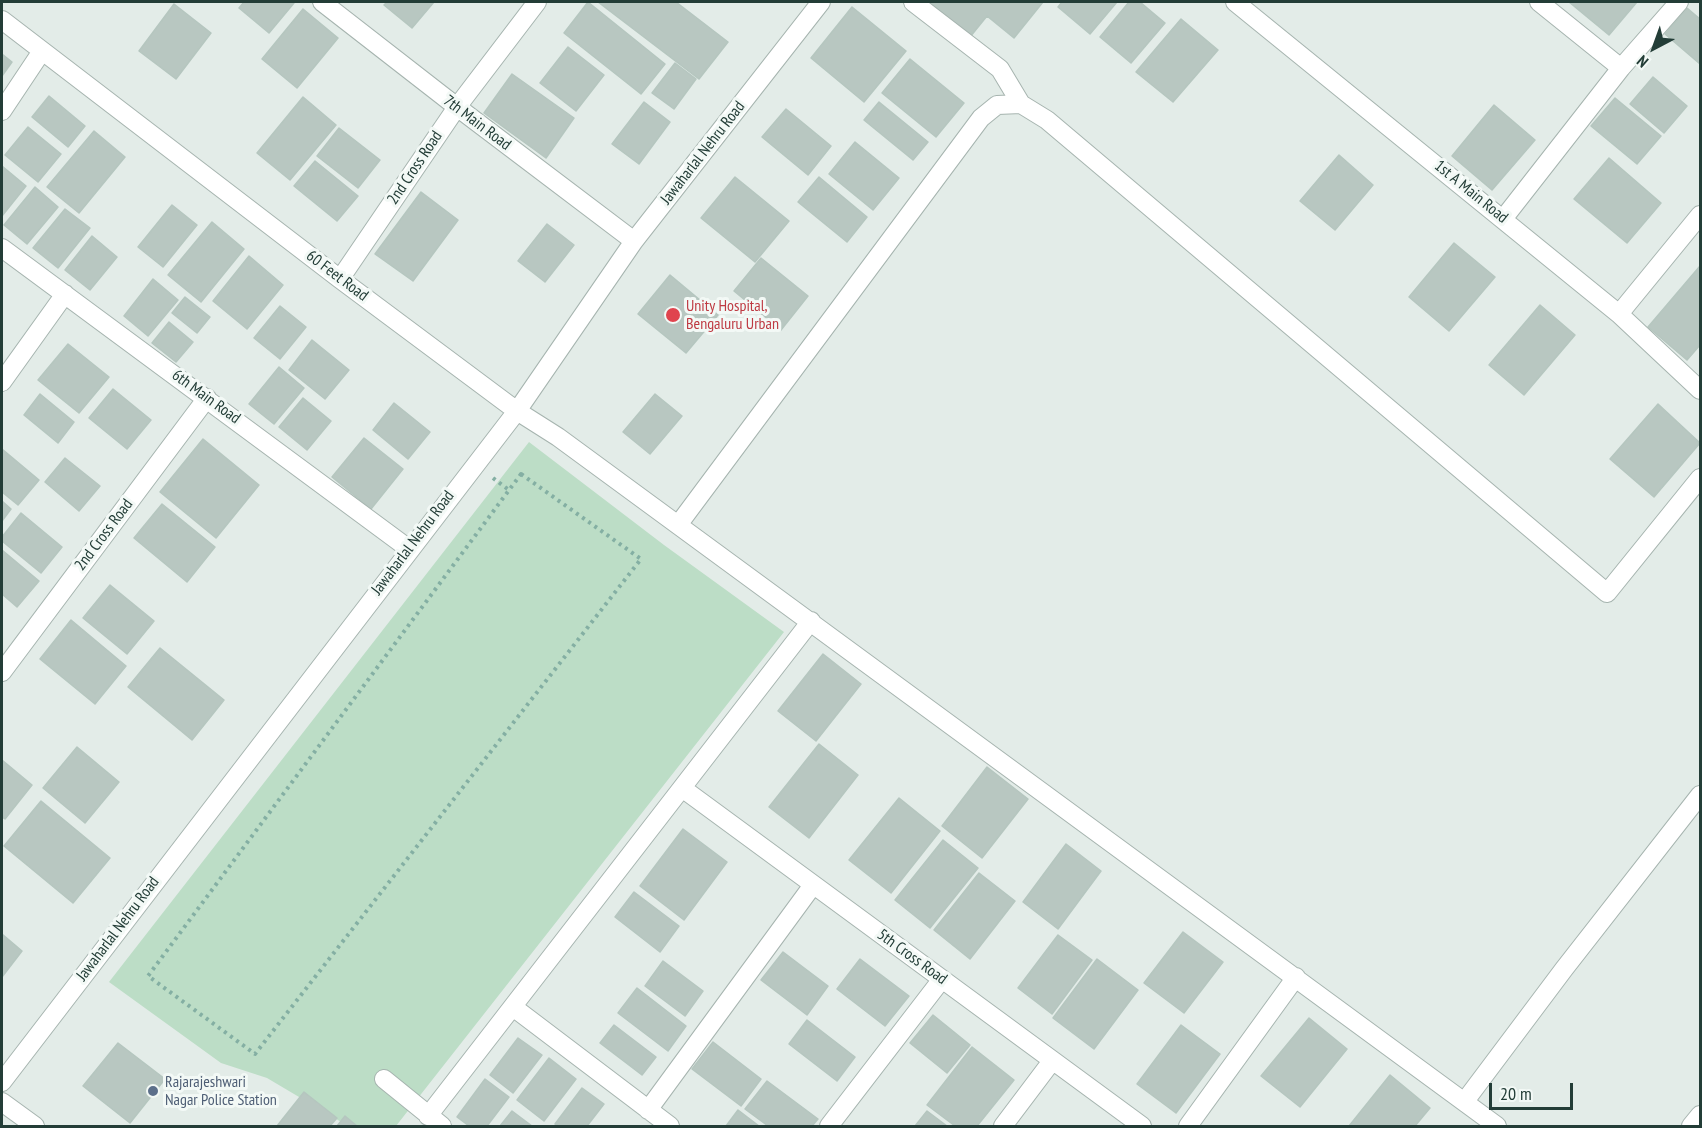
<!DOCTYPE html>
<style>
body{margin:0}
#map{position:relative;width:1702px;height:1128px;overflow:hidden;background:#e3ece8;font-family:"PT Sans Narrow",sans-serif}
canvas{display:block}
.frame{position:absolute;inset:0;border:3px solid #233d37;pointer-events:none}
.north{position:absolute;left:1624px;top:18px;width:60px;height:60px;-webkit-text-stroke:4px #f3f9f6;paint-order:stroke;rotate:221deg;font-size:16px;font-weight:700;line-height:24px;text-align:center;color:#233d37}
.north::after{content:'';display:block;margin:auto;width:21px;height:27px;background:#233d37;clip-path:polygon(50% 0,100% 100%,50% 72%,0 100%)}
.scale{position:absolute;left:1489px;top:1083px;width:84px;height:27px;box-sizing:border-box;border:3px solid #233d37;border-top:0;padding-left:8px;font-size:18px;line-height:21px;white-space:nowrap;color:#233d37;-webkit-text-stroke:4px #f3f9f6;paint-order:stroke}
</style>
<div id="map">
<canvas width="1702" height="1128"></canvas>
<div class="frame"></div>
<div class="north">N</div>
<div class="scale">20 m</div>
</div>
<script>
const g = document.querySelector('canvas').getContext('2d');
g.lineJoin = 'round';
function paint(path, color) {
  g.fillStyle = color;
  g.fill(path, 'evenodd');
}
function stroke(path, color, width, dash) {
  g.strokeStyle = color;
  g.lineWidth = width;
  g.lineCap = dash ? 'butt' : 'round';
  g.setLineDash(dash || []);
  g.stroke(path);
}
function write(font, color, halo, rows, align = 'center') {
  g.font = font + ' "PT Sans Narrow",sans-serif';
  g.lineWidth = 6;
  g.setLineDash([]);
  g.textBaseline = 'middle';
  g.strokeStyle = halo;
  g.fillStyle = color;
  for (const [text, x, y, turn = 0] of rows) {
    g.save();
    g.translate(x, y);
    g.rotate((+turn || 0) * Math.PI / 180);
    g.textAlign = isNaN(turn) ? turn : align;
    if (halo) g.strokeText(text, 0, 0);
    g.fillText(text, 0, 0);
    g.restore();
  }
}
const green = new Path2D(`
 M529 442 664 545 784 632 396 1126H348L267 1078 221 1063 109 982Z`);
const building = new Path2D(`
 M244 2H292L294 3 269 33 239 8Z
 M387 2H434L412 28 384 5Z
 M588 2 665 64 641 94 564 33Z
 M598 2H676L728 42 699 79Z
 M927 2H1043L1014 38 987 16 970 37Z
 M1062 2H1117L1090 34 1058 7Z
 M1129 2H1140L1165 23 1131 63 1100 37Z
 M1569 2H1637L1609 35Z
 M174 4 211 33 176 79 139 51Z
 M852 7 906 51 864 102 811 58Z
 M1687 8 1700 19V64L1665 34Z
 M303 9 338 38 297 88 262 59Z
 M1181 19 1218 50 1173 102 1136 72Z
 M568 47 604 75 576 111 540 83Z
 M2 54 12 62 2 76Z
 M910 59 964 103 936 137 882 93Z
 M675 63 696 79 674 109 652 93Z
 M512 74 574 118 546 158 484 113Z
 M1653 77 1687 106 1664 133 1630 104Z
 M49 96 85 126 68 147 32 117Z
 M303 97 336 125 290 180 257 153Z
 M1615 98 1661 136 1637 164 1591 126Z
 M644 102 670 122 639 164 612 144Z
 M879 102 928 142 913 160 864 120Z
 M1494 105 1535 140 1492 190 1452 156Z
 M786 109 831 146 808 175 762 137Z
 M28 127 61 154 38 182 5 155Z
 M339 128 380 160 358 188 317 156Z
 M94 131 125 157 79 213 47 187Z
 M855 142 899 178 873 210 829 174Z
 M1339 155 1373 185 1335 230 1300 201Z
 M1609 158 1661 203 1627 243 1574 199Z
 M315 161 358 196 337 221 294 186Z
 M2 166 26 186 2 216Z
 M735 177 789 221 755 262 701 218Z
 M819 177 867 217 847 242 798 202Z
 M35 187 58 207 27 244 4 225Z
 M421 192 458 220 413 281 375 254Z
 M172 205 197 225 163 267 138 247Z
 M65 209 90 228 58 268 33 248Z
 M212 222 244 249 201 302 168 275Z
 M547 224 574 245 545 282 518 261Z
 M92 236 117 257 90 290 65 270Z
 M1454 243 1495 277 1449 331 1409 297Z
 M249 256 283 285 247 329 213 301Z
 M761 258 808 296 781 330 734 291Z
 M1700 266V345L1687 360 1648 327Z
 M670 275 718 315 686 353 638 314Z
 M153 279 178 300 148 336 124 316Z
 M185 297 210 317 197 333 172 313Z
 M1540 305 1575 335 1524 395 1489 365Z
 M280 306 306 327 280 359 254 338Z
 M169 322 193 342 176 362 152 343Z
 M312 340 349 370 325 399 289 370Z
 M68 344 109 377 79 413 38 380Z
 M279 367 304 388 274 424 249 404Z
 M113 389 151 420 127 449 89 418Z
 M40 394 74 422 58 443 24 415Z
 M655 394 682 416 650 454 623 432Z
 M303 398 331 421 307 450 279 427Z
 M394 403 430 432 408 459 373 430Z
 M1658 404 1700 443 1654 497 1610 459Z
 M364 438 403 469 371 509 332 477Z
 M203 439 259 485 216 538 160 492Z
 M2 449 39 480 18 505 2 492Z
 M65 458 100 486 79 511 45 482Z
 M2 501 11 509 2 521Z
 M162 504 215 547 187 582 134 538Z
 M21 513 62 547 41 573 2 541V537Z
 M2 550 39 581 17 607 2 594Z
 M110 585 154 621 127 654 83 618Z
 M71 620 126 666 95 704 40 659Z
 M160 648 224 700 192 740 128 687Z
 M823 654 861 684 816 741 778 711Z
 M819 744 858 775 809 838 769 807Z
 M77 747 119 782 85 823 43 788Z
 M2 760 32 785 5 819 2 817Z
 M987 767 1028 799 982 858 942 826Z
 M899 798 940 831 891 893 849 860Z
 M41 801 110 858 73 903 4 846Z
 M683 829 727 862 684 920 640 886Z
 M943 840 978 868 930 928 895 900Z
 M1066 844 1101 871 1058 929 1023 902Z
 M979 873 1015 901 970 959 934 930Z
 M634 892 679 926 660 952 615 917Z
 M1183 932 1223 962 1184 1013 1144 983Z
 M2 934 22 951 2 977Z
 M1058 935 1092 960 1052 1014 1018 988Z
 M783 952 828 986 807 1015 761 980Z
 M860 959 909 996 885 1026 837 989Z
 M1097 959 1138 990 1094 1049 1053 1018Z
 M663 961 703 991 685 1016 645 986Z
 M637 988 686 1026 668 1051 618 1013Z
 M933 1015 970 1045 947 1073 910 1043Z
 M1309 1018 1347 1049 1300 1107 1261 1076Z
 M807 1020 855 1057 837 1081 789 1044Z
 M614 1025 656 1057 642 1075 600 1043Z
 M1181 1025 1220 1054 1176 1113 1137 1084Z
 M518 1038 542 1055 513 1093 490 1075Z
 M713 1042 761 1079 741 1106 692 1069Z
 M118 1043 165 1079 130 1123 83 1086Z
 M972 1047 1014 1080 977 1126H955L927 1105Z
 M549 1058 576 1079 544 1121 517 1100Z
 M1390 1075 1430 1108 1415 1126H1349Z
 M485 1079 509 1097 487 1126H469L457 1117Z
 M767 1081 818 1119 812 1126H768L745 1109Z
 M582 1088 604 1104 587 1126H559L555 1124Z
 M304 1092 337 1118 330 1126H277Z
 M738 1110 759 1126H726Z
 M512 1111 532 1126H500Z
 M927 1111 947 1126H915Z
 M345 1116 357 1126H337Z`);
const path = new Path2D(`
 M521 474 641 559 255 1054 148 976Z
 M493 478 509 490`);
const minor = new Path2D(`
 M322 2 457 107 634 241
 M913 2 1000 69 1021 104
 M1235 2 1619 314 1700 390
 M1539 2 1621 68
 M2 20 340 279 517 411 558 437 1497 1126
 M2 111 42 51
 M1503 219 1621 68 1679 2
 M2 248 409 549
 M340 279 457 107 537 2
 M1619 314 1700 215
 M2 382 65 294
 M678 525 981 118 997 105 1021 104 1047 120 1607 593 1700 478
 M2 672 207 398
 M682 788 1142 1126
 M513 1007 670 1126
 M384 1079 442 1126
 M2 1082 517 411 634 241 821 2
 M1465 1101 1564 969 1700 795
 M2 1102 35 1126
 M648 1110 813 885
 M428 1116 811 621
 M829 1126 942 979
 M1003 1126 1052 1061
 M1188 1126 1296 977
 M1691 1126 1700 1115`);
const markers = [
 [673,315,8,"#e0444e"],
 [153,1091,6,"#5c6f8a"]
];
const streetNames = [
 ["7th Main Road",477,123,37],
 ["Jawaharlal Nehru Road",703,153,-52],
 ["2nd Cross Road",415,168,-56],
 ["1st A Main Road",1471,192,39],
 ["60 Feet Road",337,276,37],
 ["6th Main Road",206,397,36],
 ["2nd Cross Road",104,535,-53],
 ["Jawaharlal Nehru Road",413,543,-53],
 ["Jawaharlal Nehru Road",118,929,-53],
 ["5th Cross Road",912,957,36]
];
const healthNames = [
 ["Unity Hospital,",686,306],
 ["Bengaluru Urban",686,324]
];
const serviceNames = [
 ["Rajarajeshwari",165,1082],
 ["Nagar Police Station",165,1100]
];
paint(green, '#bcddc6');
paint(building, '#b8c7c1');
stroke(building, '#b5c6bf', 1.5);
stroke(minor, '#a6b4af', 20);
stroke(path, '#84afa3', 4, [3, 4.5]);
stroke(minor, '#fff', 18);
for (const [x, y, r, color] of markers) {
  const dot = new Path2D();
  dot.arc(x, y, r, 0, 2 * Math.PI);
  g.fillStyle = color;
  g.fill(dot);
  stroke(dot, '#f3f9f6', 2);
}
write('16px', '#233d37', '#f3f9f6', streetNames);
write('16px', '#be3a42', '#f3f9f6', healthNames, 'left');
write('16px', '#4e5e75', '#f3f9f6', serviceNames, 'left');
</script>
